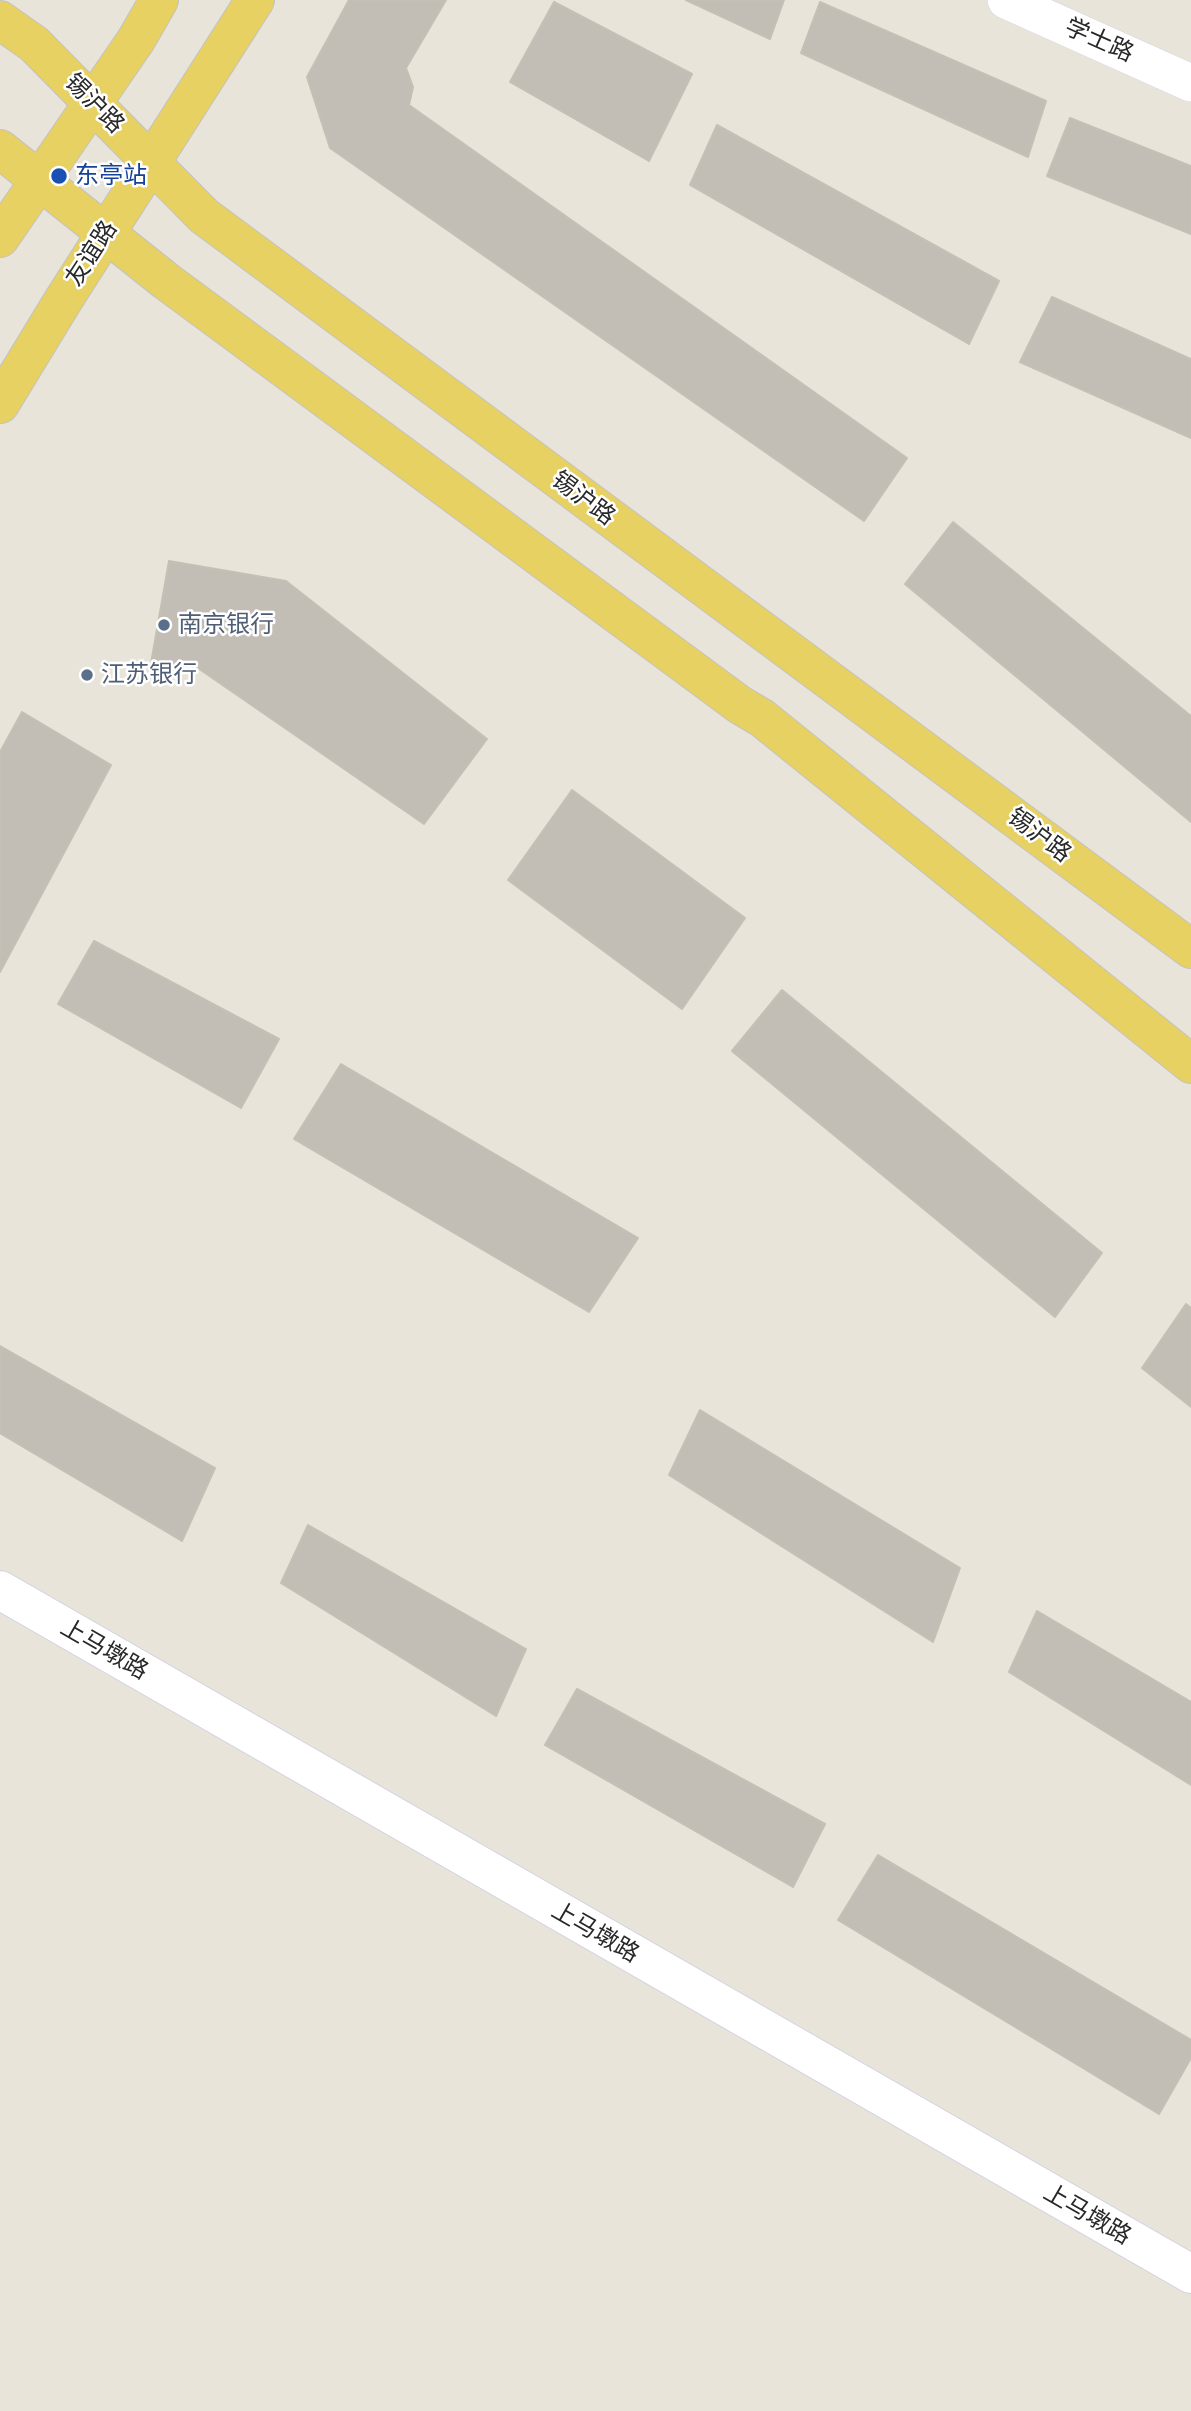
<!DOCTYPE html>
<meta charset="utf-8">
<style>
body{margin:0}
canvas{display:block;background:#e9e4da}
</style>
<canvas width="1191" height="2411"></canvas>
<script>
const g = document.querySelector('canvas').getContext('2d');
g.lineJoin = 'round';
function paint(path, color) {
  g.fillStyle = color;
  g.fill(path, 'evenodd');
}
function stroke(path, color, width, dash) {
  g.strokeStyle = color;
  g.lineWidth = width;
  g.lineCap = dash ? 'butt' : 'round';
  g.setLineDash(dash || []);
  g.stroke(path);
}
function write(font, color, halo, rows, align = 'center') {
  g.font = font + ' Manrope,"Noto Sans SC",sans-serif';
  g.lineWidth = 5;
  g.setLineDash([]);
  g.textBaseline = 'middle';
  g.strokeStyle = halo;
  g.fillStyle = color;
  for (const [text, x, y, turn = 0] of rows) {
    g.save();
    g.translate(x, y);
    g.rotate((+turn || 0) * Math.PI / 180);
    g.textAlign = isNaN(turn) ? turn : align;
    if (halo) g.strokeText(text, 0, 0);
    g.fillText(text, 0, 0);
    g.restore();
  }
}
const building = new Path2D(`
 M349 0H446L406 68 413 87 409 105 907 458 864 521 330 148 307 77Z
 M686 0H784L770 39Z
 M554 2 692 74 649 161 510 82Z
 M820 2 1046 101 1028 157 801 53Z
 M1070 118 1191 166V234L1047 176Z
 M717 125 999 281 969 344 690 185Z
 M1052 297 1191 359V438L1020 362Z
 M953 522 1191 716V822L905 584Z
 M169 561 286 581 487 739 424 824 195 666 150 669Z
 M22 712 111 765 0 972V752Z
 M572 790 745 918 682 1009 508 880Z
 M94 941 279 1039 241 1108 58 1004Z
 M782 990 1102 1253 1055 1317 732 1051Z
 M341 1064 638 1238 589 1312 294 1139Z
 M1186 1304 1191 1308V1407L1142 1368Z
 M0 1346 215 1468 182 1541 0 1433Z
 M700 1410 960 1568 933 1642 669 1475Z
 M308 1525 526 1649 496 1716 281 1583Z
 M1037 1611 1191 1702V1785L1009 1672Z
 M577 1689 825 1824 793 1887 545 1745Z
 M878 1855 1191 2040V2058L1159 2114 838 1920Z`);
const minor = new Path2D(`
 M1006 0 1191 83`);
const tertiary = new Path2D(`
 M0 1590 1191 2274`);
const primary = new Path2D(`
 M0 20 34 44 204 216 1191 949
 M0 149 166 281 740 705 762 718 1191 1064
 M0 238 136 40 159 0
 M0 404 64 299 255 0`);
const markers = [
 [59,176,9,"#1a4fb4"],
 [164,625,7,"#5c6f8a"],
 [87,675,7,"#5c6f8a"]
];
const streetNames = [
 ["学士路",1099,41,24],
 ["锡沪路",94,104,45],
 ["友谊路",92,254,-57],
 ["锡沪路",583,499,37],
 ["锡沪路",1039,836,37],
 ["上马墩路",104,1650,30],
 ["上马墩路",595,1933,30],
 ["上马墩路",1087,2215,30]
];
const transitNames = [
 ["东亭站",75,176]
];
const serviceNames = [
 ["南京银行",178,625],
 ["江苏银行",101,675]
];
paint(building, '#c2beb6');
stroke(building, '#c4c0b4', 2);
stroke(minor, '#d0d1e0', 38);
stroke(tertiary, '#d0d1e0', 40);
stroke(primary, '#c3c3c3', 40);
stroke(minor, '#fff', 37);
stroke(tertiary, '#fff', 38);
stroke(primary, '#e7d162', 38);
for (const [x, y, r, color] of markers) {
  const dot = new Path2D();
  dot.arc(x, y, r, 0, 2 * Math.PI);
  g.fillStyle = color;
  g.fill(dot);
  stroke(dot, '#fff', 2.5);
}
write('24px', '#282828', '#fff', streetNames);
write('24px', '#164399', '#fff', transitNames, 'left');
write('24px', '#4e5e75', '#fff', serviceNames, 'left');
</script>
